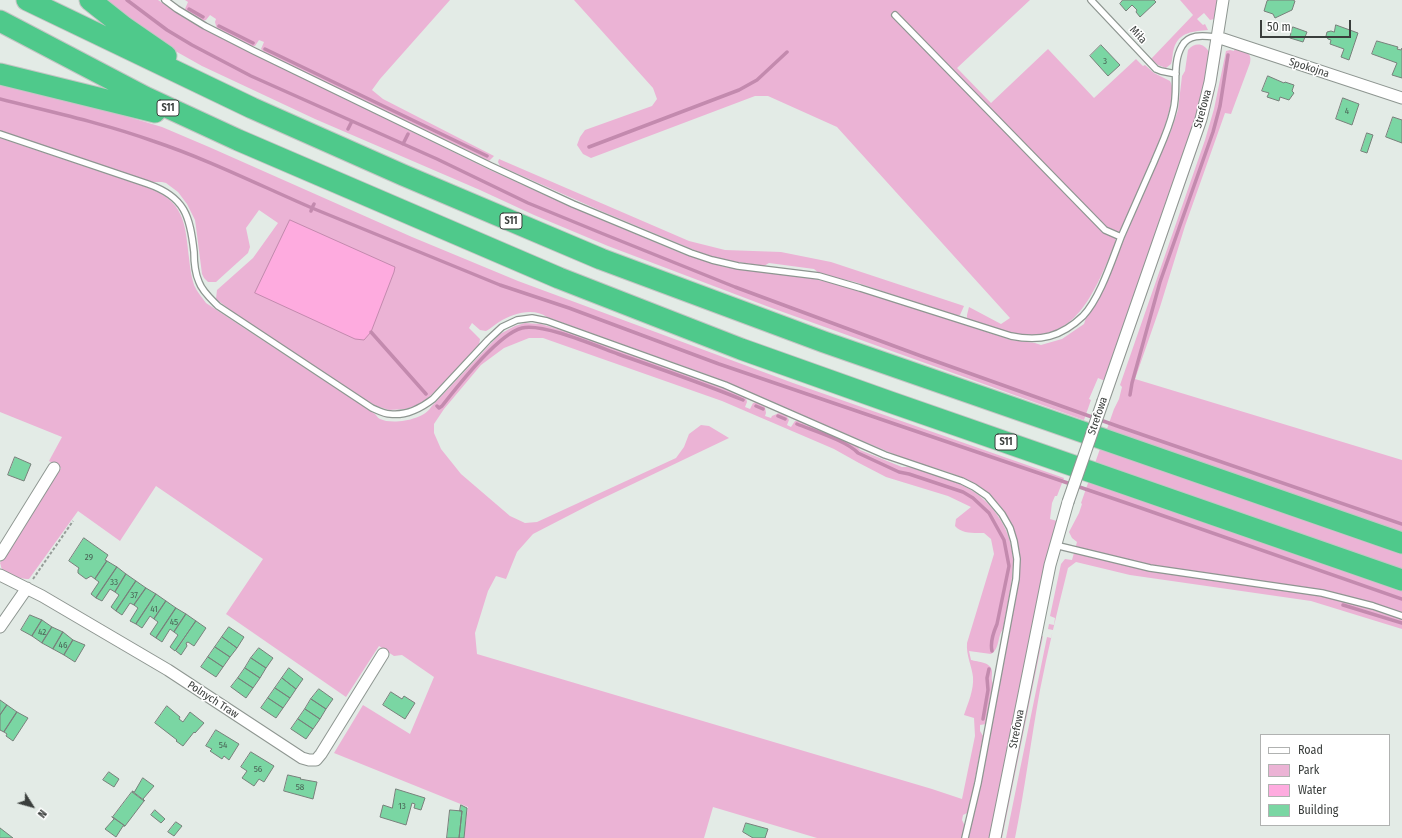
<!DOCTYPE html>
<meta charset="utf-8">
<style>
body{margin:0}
#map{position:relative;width:1402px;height:838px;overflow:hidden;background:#e3ebe6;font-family:"Fira Sans Condensed",sans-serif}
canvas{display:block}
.legend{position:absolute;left:1260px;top:734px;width:130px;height:92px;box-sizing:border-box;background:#fff;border:1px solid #b0b2b1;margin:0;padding:5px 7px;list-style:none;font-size:12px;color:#3a3e3c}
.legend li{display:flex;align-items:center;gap:8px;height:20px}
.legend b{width:20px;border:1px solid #b0b2b1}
.north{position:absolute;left:12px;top:786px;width:40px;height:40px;-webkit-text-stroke:3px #fff;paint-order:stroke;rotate:127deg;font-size:11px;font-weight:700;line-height:16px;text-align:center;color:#3a3e3c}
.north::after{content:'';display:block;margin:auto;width:14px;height:18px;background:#3a3e3c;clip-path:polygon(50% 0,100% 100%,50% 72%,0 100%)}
.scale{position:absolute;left:1260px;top:20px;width:91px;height:18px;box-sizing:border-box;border:2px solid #3a3e3c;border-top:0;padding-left:5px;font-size:12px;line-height:14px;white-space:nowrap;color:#3a3e3c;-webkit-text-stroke:3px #fff;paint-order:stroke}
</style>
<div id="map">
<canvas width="1402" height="838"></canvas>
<ul class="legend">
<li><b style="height:5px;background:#fff"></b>Road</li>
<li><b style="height:11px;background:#ebb3d5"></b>Park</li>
<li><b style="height:11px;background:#feabdf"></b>Water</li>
<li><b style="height:11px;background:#7ad6a3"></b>Building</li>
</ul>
<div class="north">N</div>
<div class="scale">50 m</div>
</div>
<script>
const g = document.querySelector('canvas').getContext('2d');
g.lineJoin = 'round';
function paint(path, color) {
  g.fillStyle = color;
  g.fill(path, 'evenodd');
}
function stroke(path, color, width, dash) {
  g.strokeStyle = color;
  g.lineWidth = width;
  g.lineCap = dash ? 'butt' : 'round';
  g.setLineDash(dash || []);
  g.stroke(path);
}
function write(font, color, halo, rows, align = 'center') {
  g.font = font + ' "Fira Sans Condensed",sans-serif';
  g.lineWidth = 3;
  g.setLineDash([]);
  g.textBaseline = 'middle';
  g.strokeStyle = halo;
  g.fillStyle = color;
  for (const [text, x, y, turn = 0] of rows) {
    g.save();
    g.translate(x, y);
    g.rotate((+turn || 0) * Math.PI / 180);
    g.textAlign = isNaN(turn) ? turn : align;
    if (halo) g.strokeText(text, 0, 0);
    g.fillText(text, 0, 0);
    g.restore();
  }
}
const green = new Path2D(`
 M102 0H158L183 17 217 36 490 170 571 207 683 254 724 267 799 276 843 285 1011 340 1035 343 1041 345 1062 339 1084 324 1086 318 1099 297 1171 131 1178 110 1182 76 1185 71 1188 50C1195 42 1204 43 1209 52L1203 92 1191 135 1105 381 1098 378 1089 399 1091 400 1084 420 769 307 608 246 534 215 480 190 315 119 202 66 161 43Z
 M185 0H450L380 79 372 90 383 99 494 156 489 161 487 160 265 53 261 49 264 42 259 40 255 46H250L217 29 215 22 216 19 210 15 206 20 203 21 186 12 185 9 188 2Z
 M574 0H1030L957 68 991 103 1048 49 1094 98 1136 59 1143 66 1145 65 1154 73 1170 81C1183 102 1133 204 1122 229L1118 232 1110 233 1109 235 1115 238 1116 242C1093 294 1075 351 1005 331 994 328 975 325 967 318V315L969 307 1001 324 1010 318 837 127 768 96H755L591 158 583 154 577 145 580 137 585 130 652 106 657 99 653 88Z
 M1180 0H1218L1214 19 1210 20 1204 13 1197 19 1203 25 1205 24 1208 30C1194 31 1179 32 1174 48 1172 53 1173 59 1171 64L1166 68 1158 65 1151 59 1193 15Z
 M1235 47C1243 50 1253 52 1250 63L1231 114 1225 113 1185 226 1160 307 1135 379 1402 460V629L1311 601 1130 575 1076 562 1068 568C1058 608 1048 649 1040 690 1031 739 1025 789 1015 838H1006L1047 637 1051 638 1053 630 1048 629 1049 624 1054 625 1055 618 1050 616 1061 564 1065 559 1072 560 1077 542 1072 538 1069 532 1079 513 1082 504 1081 503 1114 409 1119 399 1122 387 1120 385 1205 140 1214 109 1226 51 1230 50 1234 51Z
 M1222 49 1214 94 1206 124 1112 394 1114 384Z
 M0 84 92 106 162 127 209 147 412 237 518 281 793 383 1064 478 1057 496H1055L1052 503 1050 519 1057 521 1045 564 990 838H968C988 757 1001 674 1017 592 1023 556 1019 524 992 497 966 471 928 469 896 455 838 431 781 405 723 381 699 371 674 363 649 354 615 342 581 329 547 317 533 307 512 314 499 322 494 325 490 329 486 331L480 330 472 323 469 328 480 339 479 345 453 374 425 401 419 405 405 409 389 410 376 406 345 388 242 319 216 299 217 290 253 258 278 223 259 210 246 228 250 247 248 253 216 282H208L204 278 202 274 196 227 195 220 187 204 178 192 166 183 162 182H150L0 131Z
 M0 138 146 187C184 201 185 221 189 258 190 267 191 276 194 285 197 292 202 297 206 303L375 414C376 415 379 419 380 419 392 425 424 420 431 407L500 334 515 326 525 323 541 324 581 336 725 388 746 398 747 402 745 407 750 409 753 403 756 402 765 407 766 413 765 416 771 418 772 416 779 413 786 415 789 420 787 425 791 427 795 421H800L856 445 860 450 902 467H908C927 473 953 479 971 490 994 504 1012 531 1013 560 1013 583 1007 606 1003 629 997 637 1000 649 991 654L969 651 971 660C978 662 992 662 992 672 992 677 991 679 993 684L986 724 980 725V731L983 736 969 811 967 813 963 815 962 820 965 826 962 838H817L713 807 704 838H464L468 807 334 753 363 705 410 734 434 677 402 655 394 656 379 646 346 697 226 614 263 559 156 486 120 541 78 511 29 579C24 580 5 574 2 569 1 568 1 565 0 563L61 468 49 461 62 437 0 412ZM529 338H543L722 401 834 449 859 463 886 477 948 496 971 507 956 519 955 526C962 534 974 533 984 533L991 539 994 554 967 643C966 656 972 666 973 677 974 690 968 703 964 715L974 718 975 736 962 799 932 789 477 654 475 633 488 591 496 576 506 579 517 552 533 534 595 502 729 438 709 426 701 425 689 434 684 447 676 458 537 522 525 523 510 516 461 474 441 449 434 433V424L444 409 481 365 504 348Z
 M499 159 689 241 725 250 781 252 831 262 964 306 960 315 956 316 855 282 820 274 814 269 769 263 764 266 731 261 706 255 601 211 500 166 498 162Z
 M1043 636 1002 838H1000L1041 637Z`);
const water = new Path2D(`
 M290 220 395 267 394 272 371 332 364 340 355 339 255 293Z`);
const stream = new Path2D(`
 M127 0 167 30 192 45 251 76 437 159 528 203 601 233 735 287 921 356 1120 427 1402 524
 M189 9 203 17
 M219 26 253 43
 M265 49 487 156
 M0 99C51 112 103 123 153 141 207 159 259 185 312 208L314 204
 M348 129 352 121
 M403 144 408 134
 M589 147 739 90 757 80 787 52
 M311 211 312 208 500 285 569 308 719 364 1138 507 1402 599
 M371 332 426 394
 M1130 395 1132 383 1160 282 1213 132 1220 106 1228 55
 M437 406 439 408 442 406C458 386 498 334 522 328 543 323 596 346 618 354 660 369 702 383 743 400
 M756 406 763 409
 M778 416 785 419
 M797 424C814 431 847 441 858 453L899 472 909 474 963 492 973 498 989 513 1004 540 1009 566 997 624C994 631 990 643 992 651
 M1343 605 1402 623
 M983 719 988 690 987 678 989 669`);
const building = new Path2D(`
 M1123 0H1154L1156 2 1140 17 1136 12 1137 10 1132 5 1126 11 1120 4Z
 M1270 0H1293L1295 1 1292 10 1275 18 1273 14 1264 11 1267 1Z
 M1336 25 1358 33 1349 60 1341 57 1344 49 1330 44 1331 40 1328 39 1326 36 1327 32 1331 31 1334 32Z
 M1293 27 1307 32 1303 42 1290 38Z
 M1377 41 1398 47 1397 49 1401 50 1402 48V78L1392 75 1397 63 1372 54Z
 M1101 45 1120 65 1108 76 1090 56Z
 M1268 76 1284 83 1285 82 1294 85 1292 91 1294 93 1289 100 1280 97 1279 101 1267 97 1269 93 1262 91Z
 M1343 98 1359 104 1352 125 1336 119Z
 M1393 117 1402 120V143L1386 137Z
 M1367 133 1373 135 1367 153 1361 151Z
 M15 457 31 464 24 481 8 475Z
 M84 538 108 555 105 560 107 561 95 579 91 576 86 579 78 573V570L79 568 69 561Z
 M107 561 117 567 96 598 91 594 99 582 95 579Z
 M117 567 126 574 115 592 110 589 102 601 96 598Z
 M126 574 136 581 116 611 111 607 119 595 115 592Z
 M136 581 146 588 134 605 130 603 122 615 116 611Z
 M146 588 156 594 136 624 130 621 138 608 134 605Z
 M156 594 166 601 154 619 150 616 142 628 136 624Z
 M166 601 176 608 156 638 150 634 158 622 154 619Z
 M176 608 186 614 174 632 170 629 162 642 156 638Z
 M186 614 196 621 175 651 170 647 178 635 174 632Z
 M30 615 42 620 32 636 21 630Z
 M42 620 52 627 42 643 32 636Z
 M196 621 206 628 194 646 188 642 186 643 187 646 181 655 176 651Z
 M52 627 63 632 53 649 42 643Z
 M229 627 244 637 237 648 222 637Z
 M63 632 73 640 64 655 53 649Z
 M222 637 237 648 230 657 215 647Z
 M73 640 85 645 75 662 64 655Z
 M215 647 230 657 223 667 208 657Z
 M259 648 273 658 266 668 251 658Z
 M208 657 223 667 216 677 201 667Z
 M251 658 266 668 260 678 245 668Z
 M245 668 260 678 253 688 238 678Z
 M289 668 303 679 296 689 282 678Z
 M238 678 253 688 246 698 231 687Z
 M282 678 296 689 290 698 275 688Z
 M275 688 290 698 283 708 268 698Z
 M319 689 333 699 326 709 311 699Z
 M391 692 402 699 404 696 415 703 405 719 383 705Z
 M268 698 283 708 276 718 261 708Z
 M311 699 326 709 320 719 305 709Z
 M0 700 7 705 0 715Z
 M7 705 17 712 4 732 0 730V715Z
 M167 706 180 717 179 719 183 722 190 712 204 723 195 733 194 732 183 746 176 741 177 740 155 723Z
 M305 709 320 719 313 729 298 719Z
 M17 712 28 718 13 741 6 736 7 734 4 732Z
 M298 719 313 729 306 739 291 729Z
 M216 730 239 744 229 760 224 756 222 759 210 751 212 749 206 746Z
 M251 752 274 766 264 782 259 779 254 786 242 778 247 771 241 767Z
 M109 772 119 779 114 787 103 780Z
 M288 775 301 778 300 779 317 782 313 799 284 791Z
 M143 778 154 786 143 799 145 801 132 791 134 792Z
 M396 789 425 798 421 810 414 808 415 804 412 803 406 825 380 817 383 805 392 808Z
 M132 792 144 801 125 826 113 817Z
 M461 805 467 808 464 838H459L462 811H460Z
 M155 810 165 819 161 823 151 815Z
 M450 810 462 811 459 838H447Z
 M112 817 125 826H123L116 837 105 829 114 819Z
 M176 822 182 826 174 836 168 832Z
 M746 823 768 829 765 838H753L743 832Z
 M0 828 13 838H0Z`);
const path = new Path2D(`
 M33 579 73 521`);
const service = new Path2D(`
 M165 0 177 9 205 26 254 51 491 166 573 204 691 253 712 260 738 266 819 276 860 288 1011 336C1040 342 1061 337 1083 316 1100 298 1112 260 1121 237 1132 212 1143 187 1154 162 1161 145 1169 129 1173 111 1179 91 1171 64 1182 46 1189 33 1205 36 1217 37
 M1091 0 1156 69 1161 71 1176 74
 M895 15 1105 230 1121 237
 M0 134 148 184C185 197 190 216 194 252 194 262 195 273 199 282 202 291 211 299 218 306L372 408C377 410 384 414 390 414 406 416 420 409 433 399L488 340 502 327 517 320 532 318 547 321 725 385 885 455 962 481 974 487 987 496 1002 514 1010 528 1014 541 1017 559 1016 579 978 783 965 838
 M1055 545 1150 568 1322 593 1373 606 1402 616`);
const minor = new Path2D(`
 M1217 37 1402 98
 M1103 401 1201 119 1210 82 1223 0
 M0 555 54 468
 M0 575 42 596 168 670 302 758 309 760H316L321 754 383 654
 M0 627 27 588
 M995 838 1050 565 1068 502`);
const motorway = new Path2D(`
 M27 0 252 108 403 175 601 259 824 342 1402 543
 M90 0 124 27 166 56
 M0 21 145 97 238 140 559 278 741 349 890 402 1402 580
 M0 74 155 112`);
const minorBridge = new Path2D(`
 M1068 502 1103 401`);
const numberNames = [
 ["3",1105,61],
 ["4",1347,111],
 ["29",89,557],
 ["33",114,582],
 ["37",134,595],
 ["41",154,609],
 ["45",174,622],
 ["42",42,632],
 ["46",63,645],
 ["54",223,745],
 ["56",258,769],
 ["58",300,787],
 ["13",402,806]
];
const shields = [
 [168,108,22],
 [511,221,22],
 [1006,442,22]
];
const shieldNames = [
 ["S11",168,108],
 ["S11",511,221],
 ["S11",1006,442]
];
const streetNames = [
 ["Miła",1138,35,47],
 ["Spokojna",1309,68,18],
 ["Strefowa",1203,109,-75],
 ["Strefowa",1098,416,-71],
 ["Polnych Traw",213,700,33],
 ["Strefowa",1017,729,-79]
];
paint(green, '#ebb3d5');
paint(water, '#feabdf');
stroke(water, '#c38aae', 1);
stroke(stream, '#c38aae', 3.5);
paint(building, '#7ad6a3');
stroke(building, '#78807b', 1);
stroke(service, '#8e9691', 8);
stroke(minor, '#8e9691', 13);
stroke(motorway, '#c4c5c4', 23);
stroke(path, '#969d99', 2, [3, 2]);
stroke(service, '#fff', 5.5);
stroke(minor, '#fff', 11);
stroke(motorway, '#4fc98b', 21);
stroke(minorBridge, '#8e9691', 13, []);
stroke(minorBridge, '#fff', 11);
write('9px', '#4a6456', null, numberNames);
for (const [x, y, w] of shields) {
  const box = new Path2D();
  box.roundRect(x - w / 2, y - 8, w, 16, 3);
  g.fillStyle = '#fff';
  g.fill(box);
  stroke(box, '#3a3e3c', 1);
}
write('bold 10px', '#3a3e3c', null, shieldNames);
write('11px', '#3a3e3c', '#fff', streetNames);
</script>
